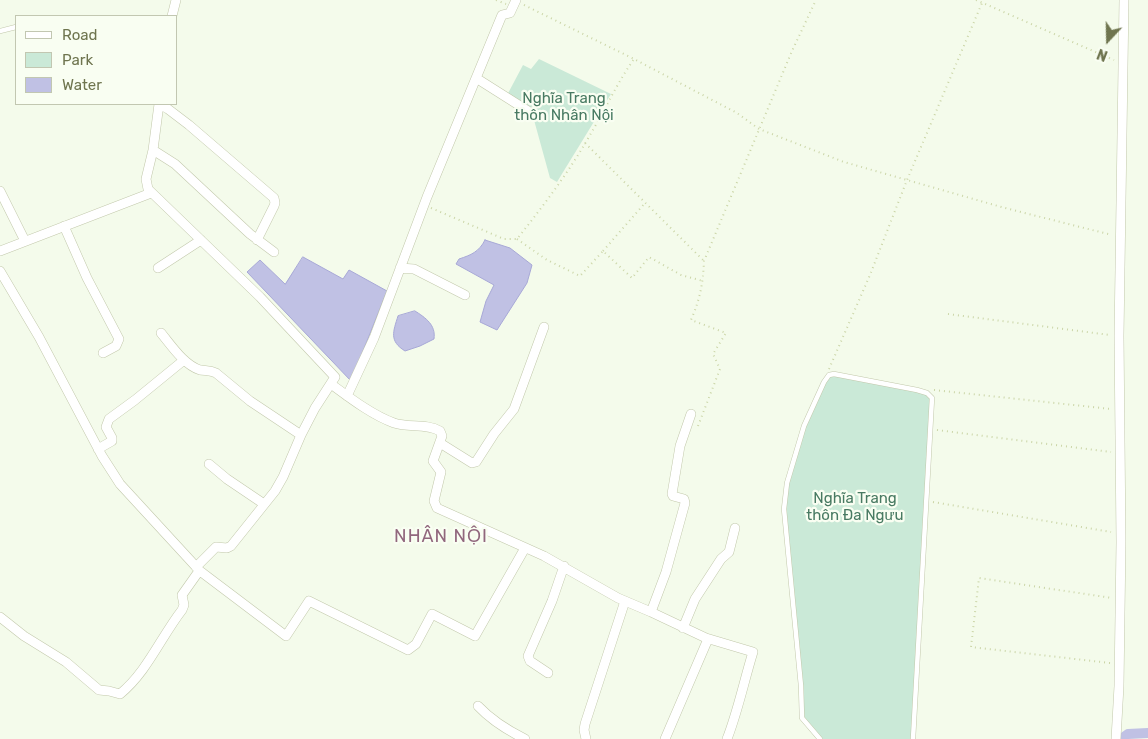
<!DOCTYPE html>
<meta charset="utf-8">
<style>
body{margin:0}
#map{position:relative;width:1148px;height:739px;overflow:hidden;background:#f4fbeb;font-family:Rubik,sans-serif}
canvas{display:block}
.legend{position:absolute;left:15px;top:15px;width:162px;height:90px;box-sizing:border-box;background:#f9fef2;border:1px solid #c2c7b1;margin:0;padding:6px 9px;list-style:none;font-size:15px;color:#6f754f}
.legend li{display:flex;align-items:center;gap:10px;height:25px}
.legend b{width:25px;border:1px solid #c2c7b1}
.north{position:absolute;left:1083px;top:15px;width:50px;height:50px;-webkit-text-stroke:4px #f9fef2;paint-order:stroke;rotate:201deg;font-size:14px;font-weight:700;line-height:20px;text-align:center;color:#6f754f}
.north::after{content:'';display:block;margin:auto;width:18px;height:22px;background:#6f754f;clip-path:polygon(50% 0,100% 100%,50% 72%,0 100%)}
</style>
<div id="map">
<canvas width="1148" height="739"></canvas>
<ul class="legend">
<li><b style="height:6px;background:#fff"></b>Road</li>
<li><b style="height:14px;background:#cae9d7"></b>Park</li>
<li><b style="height:14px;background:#c0c1e4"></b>Water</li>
</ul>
<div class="north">N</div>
</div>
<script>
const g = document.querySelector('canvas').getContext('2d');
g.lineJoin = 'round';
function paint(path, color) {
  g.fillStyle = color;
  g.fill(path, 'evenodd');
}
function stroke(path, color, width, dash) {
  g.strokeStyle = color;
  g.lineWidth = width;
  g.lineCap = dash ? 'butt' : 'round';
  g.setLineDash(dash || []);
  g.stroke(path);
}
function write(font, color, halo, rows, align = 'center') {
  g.font = font + ' Rubik,sans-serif';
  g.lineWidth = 4.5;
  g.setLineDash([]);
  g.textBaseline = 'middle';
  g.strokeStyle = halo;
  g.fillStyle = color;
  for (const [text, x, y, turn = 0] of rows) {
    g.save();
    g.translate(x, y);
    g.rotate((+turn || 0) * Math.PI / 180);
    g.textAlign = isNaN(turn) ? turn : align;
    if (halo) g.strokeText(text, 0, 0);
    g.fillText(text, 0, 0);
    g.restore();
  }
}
const green = new Path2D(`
 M539 59 611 94 557 182 550 178 534 120 505 99 523 65 531 69Z
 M829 375 917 390 932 398 912 739H822L802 718 784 509 787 483 804 426Z`);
const water = new Path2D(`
 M485 240 510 248 532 265 527 283 497 330 480 322 486 301 494 285 456 264 459 259C471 255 479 252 485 240Z
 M303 257 343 279 349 270 387 291 351 381 247 272 260 260 285 284Z
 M415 311C426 318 436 325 434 339L420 346 405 351C389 341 393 332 398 316Z`);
const canal = new Path2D(`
 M1121 739 1128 734 1148 733`);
const path = new Path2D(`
 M496 0 506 4
 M976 0 1114 60
 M524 5 634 59 737 113 759 129 790 141 844 162 1005 208 1112 235
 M585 143 704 261
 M431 208 504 239H517C544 205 569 172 590 135 605 110 617 83 634 59
 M517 239 547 260 580 276 603 251 632 278 649 257 681 275 703 281
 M603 251 645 203
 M948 314 1110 335
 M829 369 870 275 907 180 982 3
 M934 390 1111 409
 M698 426 720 369 713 354 726 333 691 320C700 299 703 284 704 261L792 51 816 0
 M937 430 1111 452
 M933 502 1111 532
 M1110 663 971 647 979 578 1112 598`);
const service = new Path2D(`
 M0 31 16 27
 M820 739 802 718 801 686 784 509 787 483 804 426 824 382 829 375 834 374 917 390 927 393 932 398 913 739`);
const minor = new Path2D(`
 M172 16 176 0
 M476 78 536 116
 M159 104 153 150 146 179 148 189 260 297 335 377 315 408 301 435 283 477 275 491 231 546 227 548 216 547 196 567
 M159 104 168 109 189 125 274 198 275 203 274 206 257 240
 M153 150 175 164 250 234 274 252
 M0 191 25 241
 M64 226 87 278 119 339 116 346 103 353
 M0 251 151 193
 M158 268 201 240
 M400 268 414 269 465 295
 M0 271 39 337 102 456 120 484 200 571 286 636 309 601 408 650 416 644 432 614 475 636 525 548
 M161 333C171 345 184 365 200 370 206 371 210 370 216 373L250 401 301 435
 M331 384C350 398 372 415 394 423 409 428 426 423 440 431L442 436 433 461 441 472 434 501 437 508 544 556 618 598 651 612 706 638 753 652C744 681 738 711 727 739
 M347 396 374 338 427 197 502 15 510 13 516 0
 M440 443 472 463 476 462 494 434 514 409 544 327
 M98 449 112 441V438L106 427 109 419 135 400 184 360
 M209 464 227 479 264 504
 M651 612 666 572 685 503 684 499 673 496 672 494 680 446 691 414
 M0 617 24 636 66 662 99 690 109 691 120 694C147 672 161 637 182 610L184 605 182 595 199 571
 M683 628 695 599 721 559 729 552 735 528
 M548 673 530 661 528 656 552 601 564 566
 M478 706C492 721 507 730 525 739
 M586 739 584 730 585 724 625 601
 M665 739 708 639
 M1116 739 1119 686 1121 542 1119 336 1124 0`);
const parkNames = [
 ["Nghĩa Trang",564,99],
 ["thôn Nhân Nội",564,116],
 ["Nghĩa Trang",855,499],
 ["thôn Đa Ngưu",855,516]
];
const quarterNames = [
 ["NHÂN NỘI",441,537]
];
paint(green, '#cae9d7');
paint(water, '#c0c1e4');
stroke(water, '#a7a8d6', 1);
stroke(canal, '#c0c1e4', 10);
stroke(service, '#c2c8ab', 5.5);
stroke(minor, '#c2c8ab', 10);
stroke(path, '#cbd5a7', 2, [1, 4]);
stroke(service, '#fff', 4.5);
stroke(minor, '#fff', 9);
write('15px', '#487a62', '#f9fef2', parkNames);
g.letterSpacing = '1px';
write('18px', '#91677d', '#f9fef2', quarterNames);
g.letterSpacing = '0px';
</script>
